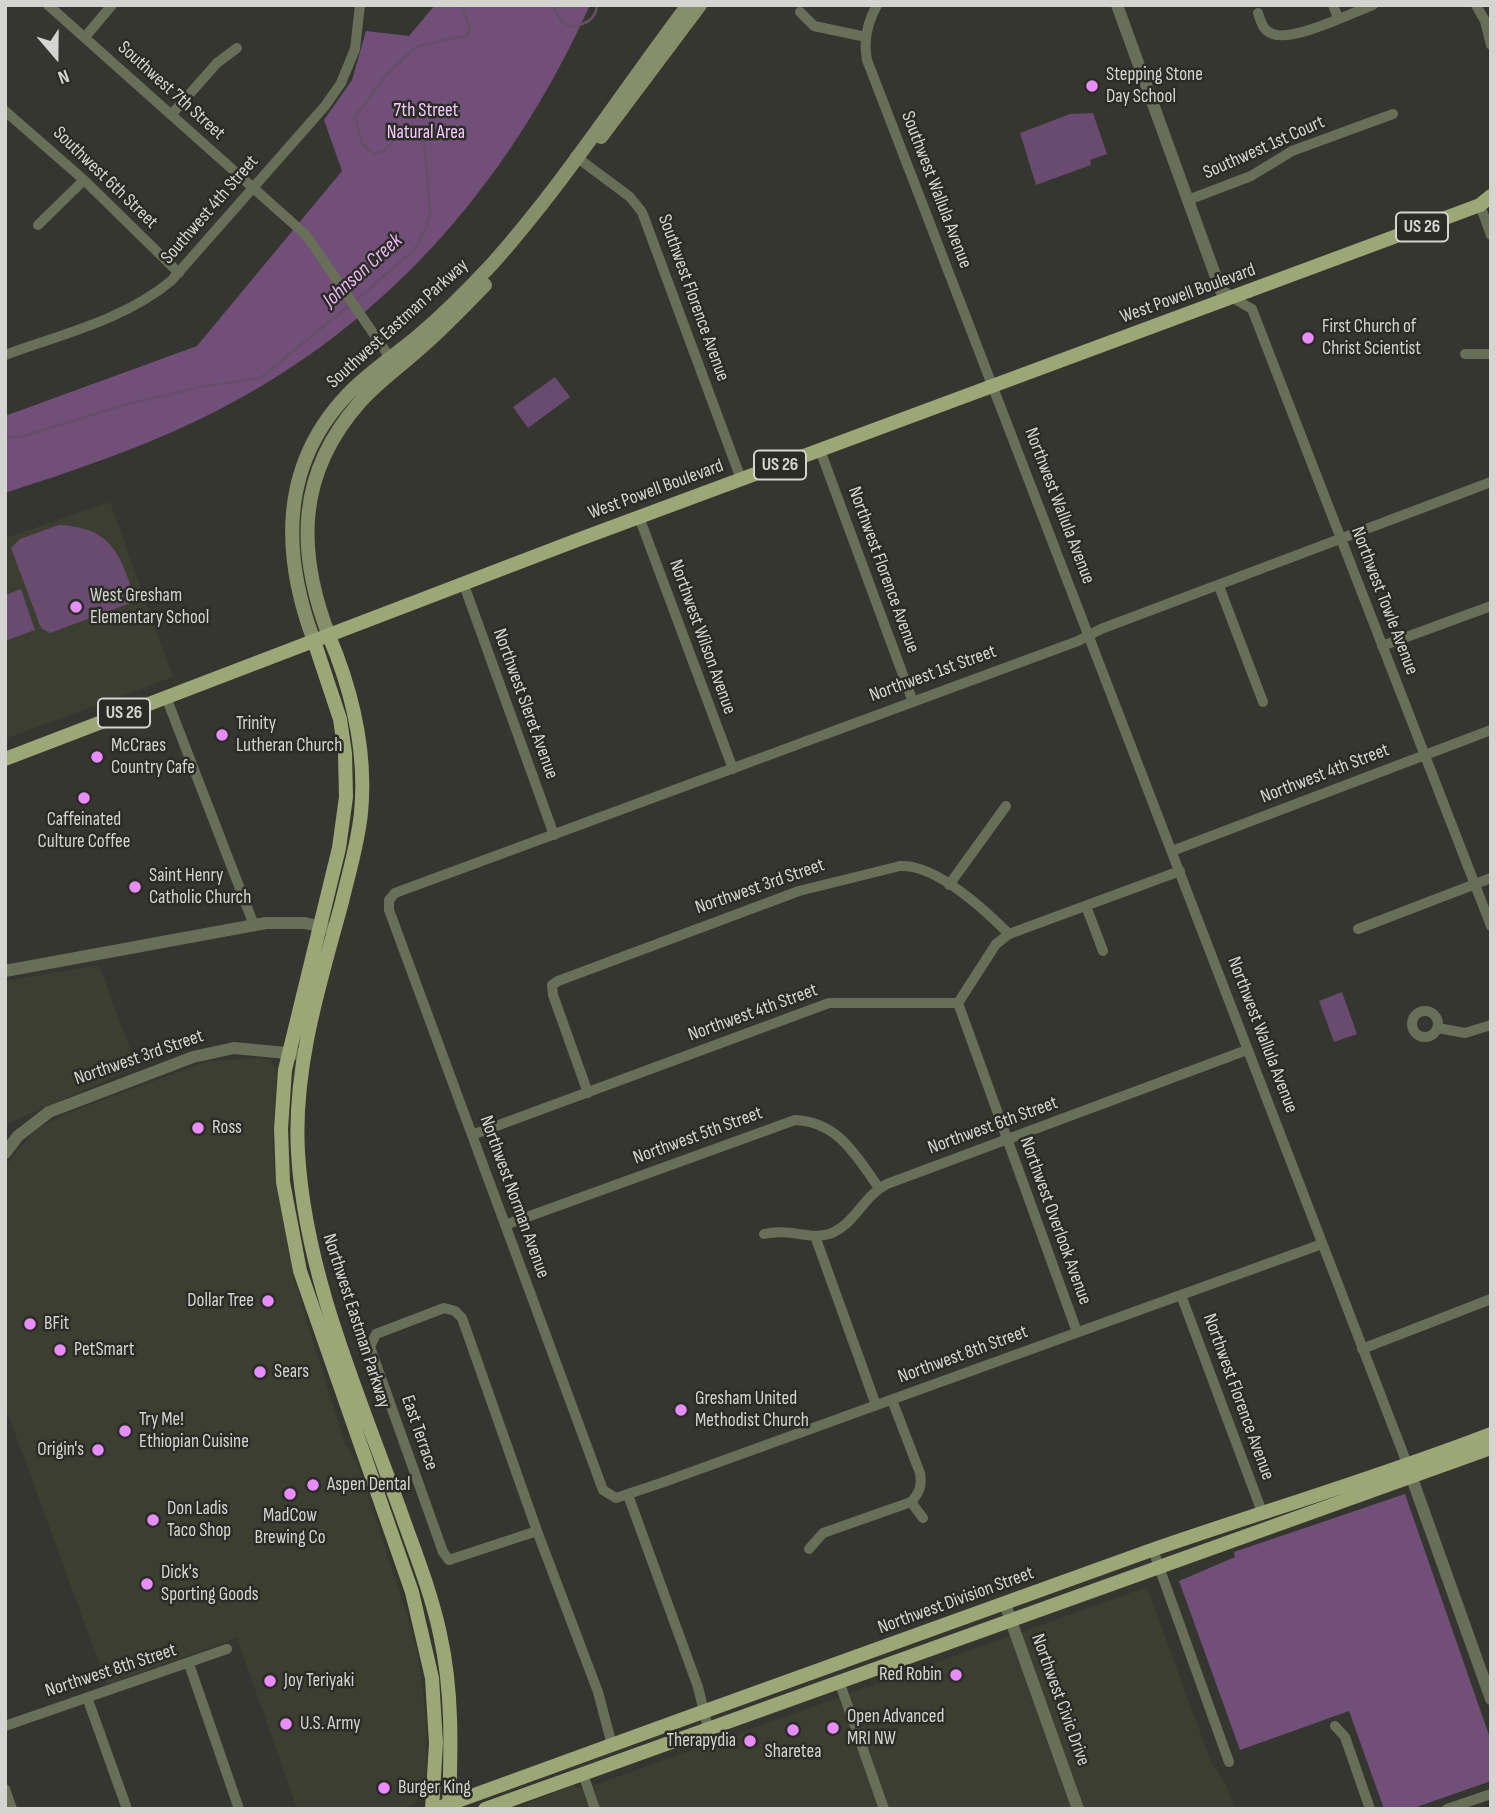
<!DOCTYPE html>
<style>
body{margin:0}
#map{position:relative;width:1496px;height:1814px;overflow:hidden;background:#35362f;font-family:"Sofia Sans Condensed",sans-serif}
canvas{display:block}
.frame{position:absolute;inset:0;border:7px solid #d4d5d1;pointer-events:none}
.north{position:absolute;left:21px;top:21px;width:70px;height:70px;-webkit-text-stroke:5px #2b2c26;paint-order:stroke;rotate:160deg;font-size:19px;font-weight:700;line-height:28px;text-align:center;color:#d4d5d1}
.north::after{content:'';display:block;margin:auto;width:24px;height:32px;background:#d4d5d1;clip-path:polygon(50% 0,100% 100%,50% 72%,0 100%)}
</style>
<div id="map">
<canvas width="1496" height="1814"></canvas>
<div class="frame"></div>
<div class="north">N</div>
</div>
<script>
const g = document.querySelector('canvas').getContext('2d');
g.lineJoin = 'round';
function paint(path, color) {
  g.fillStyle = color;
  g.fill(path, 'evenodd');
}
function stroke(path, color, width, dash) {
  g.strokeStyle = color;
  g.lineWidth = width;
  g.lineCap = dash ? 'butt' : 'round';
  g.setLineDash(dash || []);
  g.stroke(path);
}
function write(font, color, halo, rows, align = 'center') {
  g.font = font + ' "Sofia Sans Condensed",sans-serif';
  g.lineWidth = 5;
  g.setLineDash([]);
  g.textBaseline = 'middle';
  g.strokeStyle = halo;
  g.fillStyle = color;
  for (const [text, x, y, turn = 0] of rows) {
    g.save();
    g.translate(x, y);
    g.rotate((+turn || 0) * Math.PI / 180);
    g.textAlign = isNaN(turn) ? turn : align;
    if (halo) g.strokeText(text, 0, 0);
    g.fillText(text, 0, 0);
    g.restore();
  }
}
const built = new Path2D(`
 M110 502 173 677 5 739V538Z
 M99 965 137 1067 5 1125V981Z
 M260 1058 270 1060 277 1071 273 1139 275 1176 294 1279 345 1444 358 1464 413 1633 419 1661 426 1719 427 1765 424 1790 414 1805 403 1809H297L237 1638 107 1685 5 1406V1166L35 1130 65 1114 208 1061Z
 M1147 1587 1210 1759 1227 1787 1235 1809H515L573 1785 583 1789Z`);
const green = new Path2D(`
 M1093 113 1107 154 1090 160 1091 165 1036 185 1020 133 1070 114Z
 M555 377 570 397 528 428 513 407Z
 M59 525C114 528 120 555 136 601L50 633 41 628 11 548 20 539Z
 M21 589 35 630 5 641V595Z
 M1342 992 1357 1034 1334 1042 1319 1001Z`);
const forest = new Path2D(`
 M435 5H590C506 190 378 335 194 422 133 451 69 472 5 493V416L197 346 342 171 324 120 352 80 366 31 409 36Z
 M1405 1494 1491 1741V1781L1411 1809H1384L1349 1711 1240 1750 1179 1581 1235 1557 1234 1552Z`);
const stream = new Path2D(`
 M553 5 560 20 571 27C584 24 596 21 597 5
 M355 301 414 250 427 226 430 214 425 148 417 127 407 126 385 150 374 154 362 144 355 117 386 75 416 47 467 35 470 30 463 9 465 5
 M5 438 24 436 124 405 200 387 260 378 350 305`);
const minor = new Path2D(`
 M48 5 306 235 393 362
 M877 5C867 23 863 40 867 60L1408 1466
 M1333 5 1338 18
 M1476 5 1485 21 1491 45
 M800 12 814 26 866 37
 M1258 13C1261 22 1263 31 1273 34 1293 42 1351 13 1373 5
 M85 37 112 5
 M5 111 84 180 179 273
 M171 115 217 63 237 48
 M575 156 630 197 642 212 741 479
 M1188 200 1251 176 1292 151 1393 114
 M1480 205 1491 235
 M38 225 84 180
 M1233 298 1252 309 1491 926
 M1465 354H1491
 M5 355C62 334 124 320 171 281L325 106 341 83 355 49 360 5
 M820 450 913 702
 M639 517 733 769
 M464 585 554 835
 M1219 586 1263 702
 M1382 646 1491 606
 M166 697 254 925
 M1172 851 1491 730
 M949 885 1006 806
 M1086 906 1103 951
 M1358 929 1491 878
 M958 1003 1077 1332
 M1412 1024a13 13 0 1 1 26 0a13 13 0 1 1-26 0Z
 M1438 1028 1465 1033 1491 1025
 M588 1093 553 995 552 985 558 981 799 891 900 866C936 864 984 909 1009 934
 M472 1135 829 1003H958L996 944 1009 934 1180 871
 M505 1225 795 1120C839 1122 856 1156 879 1188
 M764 1234C789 1228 810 1240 829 1234 855 1225 863 1196 887 1184L1247 1050
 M815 1236 876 1405
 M1322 1244 661 1483 616 1498 603 1490 389 910V900L395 893 1078 641 1101 629 1491 482
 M1181 1295 1262 1512
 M1362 1349 1491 1299
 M628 1495 698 1687 708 1728
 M911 1502 923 1518
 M537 1531 449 1560 443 1552 370 1347 376 1334 444 1308 455 1311 462 1318 537 1531 598 1692 612 1745
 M809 1549 823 1533 911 1502C920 1492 922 1486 920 1473L892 1400
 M1153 1550 1229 1762
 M189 1664 239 1809
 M839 1681 884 1809
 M88 1700 127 1809
 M5 1726 227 1649
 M1335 1726 1345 1737 1370 1809
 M583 1774 595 1809
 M5 1789 12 1809
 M1447 1809 1491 1794`);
const tertiary = new Path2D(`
 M1117 5 1221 291 1233 298
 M5 971 266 923H305L327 928
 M5 1153 18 1136 49 1112 193 1057 234 1048 297 1054
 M1409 1470 1491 1699
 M1005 1604 1078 1809`);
const secondary = new Path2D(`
 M601 137 700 5
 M329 636C296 550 297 473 360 402 377 383 398 368 416 352 441 331 463 308 485 285
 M314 641C282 555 279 466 348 394 368 373 394 356 417 337 444 314 469 289 493 263 564 183 623 91 688 5`);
const primary = new Path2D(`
 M329 636C353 693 367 751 361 813 358 843 349 872 342 902 320 983 293 1067 298 1152 305 1279 363 1404 405 1524 418 1560 432 1596 440 1634 453 1692 451 1749 449 1809
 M314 641 340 719 345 753 346 797 339 848 285 1070 281 1129 283 1182 300 1271 412 1592 432 1678 436 1743 432 1809
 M5 759 580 539 1480 205 1491 196
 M441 1807C676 1722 911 1635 1146 1552 1261 1512 1377 1478 1491 1434
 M485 1809 1491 1448`);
const markers = [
 [1092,86,7,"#e98dfe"],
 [1308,338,7,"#e98dfe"],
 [76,607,7,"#e98dfe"],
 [222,735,7,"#e98dfe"],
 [97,757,7,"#e98dfe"],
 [84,798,7,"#e98dfe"],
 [135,887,7,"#e98dfe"],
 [198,1128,7,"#e98dfe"],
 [268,1301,7,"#e98dfe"],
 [30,1324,7,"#e98dfe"],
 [60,1350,7,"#e98dfe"],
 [260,1372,7,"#e98dfe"],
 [681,1410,7,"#e98dfe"],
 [125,1431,7,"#e98dfe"],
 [98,1450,7,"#e98dfe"],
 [313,1485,7,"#e98dfe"],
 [290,1494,7,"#e98dfe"],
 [153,1520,7,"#e98dfe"],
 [147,1584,7,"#e98dfe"],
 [956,1675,7,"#e98dfe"],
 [270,1681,7,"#e98dfe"],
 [286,1724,7,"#e98dfe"],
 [833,1728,7,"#e98dfe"],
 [793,1730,7,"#e98dfe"],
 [750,1741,7,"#e98dfe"],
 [384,1788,7,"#e98dfe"]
];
const shields = [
 [1422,227,52],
 [780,465,52],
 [124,713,52]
];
const shieldNames = [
 ["US 26",1422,227],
 ["US 26",780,465],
 ["US 26",124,713]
];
const poiNames = [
 ["Stepping Stone",1106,75],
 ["Day School",1106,97],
 ["First Church of",1322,327],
 ["Christ Scientist",1322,349],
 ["West Gresham",90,596],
 ["Elementary School",90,618],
 ["Trinity",236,724],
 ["Lutheran Church",236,746],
 ["McCraes",111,746],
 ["Country Cafe",111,768],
 ["Caffeinated",84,820,"center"],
 ["Culture Coffee",84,842,"center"],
 ["Saint Henry",149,876],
 ["Catholic Church",149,898],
 ["Ross",212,1128],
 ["Dollar Tree",254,1301,"right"],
 ["BFit",44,1324],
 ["PetSmart",74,1350],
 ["Sears",274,1372],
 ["Gresham United",695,1399],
 ["Methodist Church",695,1421],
 ["Try Me!",139,1420],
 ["Ethiopian Cuisine",139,1442],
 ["Origin's",84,1450,"right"],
 ["Aspen Dental",327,1485],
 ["Don Ladis",167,1509],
 ["Taco Shop",167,1531],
 ["MadCow",290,1516,"center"],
 ["Brewing Co",290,1538,"center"],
 ["Dick's",161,1573],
 ["Sporting Goods",161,1595],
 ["Red Robin",942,1675,"right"],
 ["Joy Teriyaki",284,1681],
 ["Open Advanced",847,1717],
 ["MRI NW",847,1739],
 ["U.S. Army",300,1724],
 ["Therapydia",736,1741,"right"],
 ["Sharetea",793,1752,"center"],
 ["Burger King",398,1788]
];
const streetNames = [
 ["Southwest 7th Street",171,91,42],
 ["Southwest 1st Court",1264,148,-24],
 ["Southwest 6th Street",105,178,44],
 ["Southwest Wallula Avenue",936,190,69],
 ["Southwest 4th Street",210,210,-49],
 ["West Powell Boulevard",1188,294,-20],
 ["Southwest Florence Avenue",693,298,70],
 ["Southwest Eastman Parkway",398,324,-42],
 ["West Powell Boulevard",656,490,-20],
 ["Northwest Wallula Avenue",1059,506,69],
 ["Northwest Florence Avenue",883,570,70],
 ["Northwest Towle Avenue",1384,601,69],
 ["Northwest Wilson Avenue",702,637,70],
 ["Northwest 1st Street",933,674,-20],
 ["Northwest Sleret Avenue",525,704,70],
 ["Northwest 4th Street",1325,774,-21],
 ["Northwest 3rd Street",760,887,-19],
 ["Northwest 4th Street",753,1013,-20],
 ["Northwest Wallula Avenue",1262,1035,69],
 ["Northwest 3rd Street",139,1058,-19],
 ["Northwest 6th Street",993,1126,-20],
 ["Northwest 5th Street",698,1136,-20],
 ["Northwest Norman Avenue",514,1197,70],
 ["Northwest Overlook Avenue",1055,1221,70],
 ["Northwest Eastman Parkway",356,1321,72],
 ["Northwest 8th Street",963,1355,-20],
 ["Northwest Florence Avenue",1238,1397,70],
 ["East Terrace",419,1433,71],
 ["Northwest Division Street",956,1601,-20],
 ["Northwest 8th Street",111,1671,-18],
 ["Northwest Civic Drive",1060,1700,70]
];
const parkNames = [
 ["7th Street",426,111],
 ["Natural Area",426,133]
];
const waterNames = [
 ["Johnson Creek",363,271,-42]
];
paint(built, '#3b3e31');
paint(green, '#684b6e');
paint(forest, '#714f79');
stroke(stream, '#654f69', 2.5);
stroke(minor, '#696e58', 10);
stroke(tertiary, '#696e58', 12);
stroke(secondary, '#868e6a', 14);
stroke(primary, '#9ca677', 14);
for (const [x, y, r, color] of markers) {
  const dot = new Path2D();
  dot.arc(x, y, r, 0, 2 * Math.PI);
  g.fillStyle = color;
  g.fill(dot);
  stroke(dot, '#2b2c26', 2.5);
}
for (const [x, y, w] of shields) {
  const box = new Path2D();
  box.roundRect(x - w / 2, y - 14.5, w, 29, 5);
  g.fillStyle = '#2b2c26';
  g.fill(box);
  stroke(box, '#d4d5d1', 2);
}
write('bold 18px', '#d4d5d1', null, shieldNames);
write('19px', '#d4d5d1', '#2b2c26', poiNames, 'left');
write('19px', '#d4d5d1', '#2b2c26', streetNames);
write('19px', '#f5c9ff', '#2b2c26', parkNames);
write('italic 21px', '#eab4f6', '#2b2c26', waterNames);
</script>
